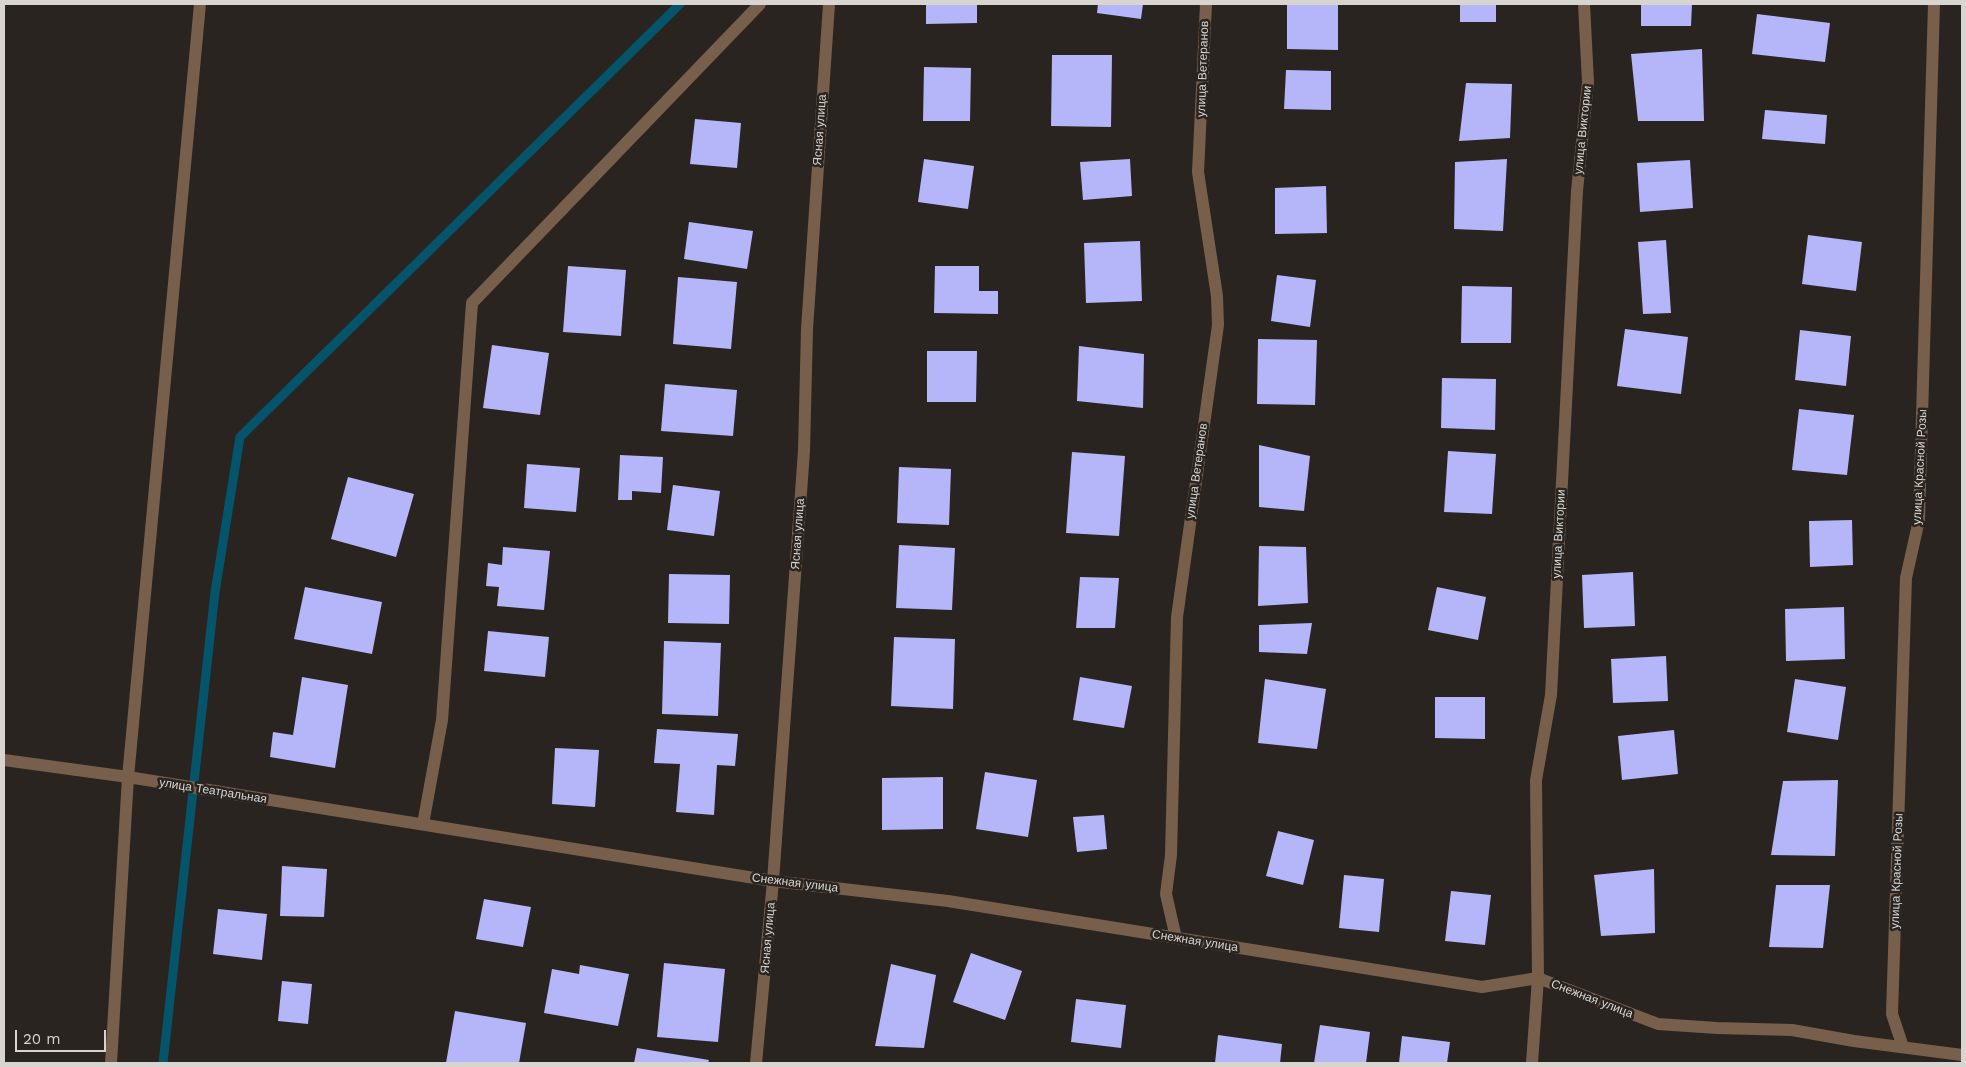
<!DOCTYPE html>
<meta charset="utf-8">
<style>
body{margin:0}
#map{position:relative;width:1966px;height:1067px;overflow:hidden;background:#29241f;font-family:"Work Sans",sans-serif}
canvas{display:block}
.frame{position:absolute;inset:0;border:5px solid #d8d5d1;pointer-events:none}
.scale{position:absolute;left:15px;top:1030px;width:91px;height:22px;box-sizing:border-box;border:2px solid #d8d5d1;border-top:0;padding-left:6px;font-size:15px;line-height:18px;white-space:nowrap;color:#d8d5d1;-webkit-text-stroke:4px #29241f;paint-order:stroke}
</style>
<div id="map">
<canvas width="1966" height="1067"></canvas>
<div class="frame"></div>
<div class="scale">20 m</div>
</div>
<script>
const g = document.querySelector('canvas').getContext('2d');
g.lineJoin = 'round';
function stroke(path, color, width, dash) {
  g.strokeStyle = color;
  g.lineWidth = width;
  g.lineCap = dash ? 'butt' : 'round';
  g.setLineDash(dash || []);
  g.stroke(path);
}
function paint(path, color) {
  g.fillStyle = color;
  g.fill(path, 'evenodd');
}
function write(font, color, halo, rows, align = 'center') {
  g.font = font + ' "Work Sans",sans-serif';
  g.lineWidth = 5;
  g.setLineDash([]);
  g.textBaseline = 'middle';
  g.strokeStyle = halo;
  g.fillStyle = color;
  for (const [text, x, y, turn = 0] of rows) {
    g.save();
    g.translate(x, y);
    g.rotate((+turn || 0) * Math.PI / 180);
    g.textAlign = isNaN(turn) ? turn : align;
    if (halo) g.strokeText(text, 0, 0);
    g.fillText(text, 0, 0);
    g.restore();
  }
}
const stream = new Path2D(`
 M163 1063 215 592 240 437 680 4`);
const building = new Path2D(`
 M926 4H977V23L926 24Z
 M1098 4H1143L1141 19 1097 13Z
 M1287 4H1338V50L1287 49Z
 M1460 4H1496V22H1460Z
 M1641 4H1692L1691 26H1641Z
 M1757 14 1830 23 1825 62 1752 54Z
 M1702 49 1704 121H1638L1631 54Z
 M1052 55H1112L1111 127 1051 126Z
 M924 67 971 68 970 121H923Z
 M1286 70 1331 71V110L1284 109Z
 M1466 83 1512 84 1510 138 1459 141Z
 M1765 110 1827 115 1825 144 1762 139Z
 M695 119 741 123 737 168 690 164Z
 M924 159 974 166 968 209 918 202Z
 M1130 159 1132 196 1083 200 1080 162Z
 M1507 159 1503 231 1454 229 1455 162Z
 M1690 160 1693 208 1640 212 1637 163Z
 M1326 186 1327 233 1275 234V188Z
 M689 222 753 231 747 269 684 259Z
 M1808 235 1862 242 1856 291 1802 284Z
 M1666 240 1671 313 1643 314 1638 242Z
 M1140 241 1142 301 1086 303 1084 243Z
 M568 266 626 270 621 336 563 332Z
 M935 266H979V291H998V314L934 313Z
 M1277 275 1316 280 1310 327 1271 321Z
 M678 277 737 282 731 349 673 344Z
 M1462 286 1512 287 1511 343H1461Z
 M1625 329 1688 337 1681 394 1617 386Z
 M1800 330 1851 336 1846 386 1795 380Z
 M1258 339 1317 340 1315 405 1257 404Z
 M492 345 549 353 540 415 483 408Z
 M1079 346 1144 354 1143 408 1077 401Z
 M927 351H977L976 402H927Z
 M1442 378 1496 379 1495 430 1441 428Z
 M665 384 737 390 733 436 661 431Z
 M1799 409 1854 415 1847 475 1792 470Z
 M1259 445 1310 456 1304 511 1259 507Z
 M1448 451 1496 454 1492 514 1444 512Z
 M1072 452 1125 456 1119 536 1066 533Z
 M620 455 663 457 661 493 632 491V500H618Z
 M527 464 580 468 576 512 524 508Z
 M899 467 951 469 949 525 897 523Z
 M348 477 414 494 396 557 331 539Z
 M673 485 720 491 714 536 667 530Z
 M1852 520 1853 565 1810 567 1809 521Z
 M899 545 955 548 952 610 896 608Z
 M1259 546 1306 547 1308 603 1258 606Z
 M503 547 550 551 544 610 497 606 499 587 486 586 488 563 502 565Z
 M1633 572 1635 626 1584 628 1582 575Z
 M669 574 730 575 729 624 668 623Z
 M1080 577 1119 578 1115 628H1076Z
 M305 587 382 602 372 654 294 639Z
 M1437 587 1486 597 1478 640 1428 630Z
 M1844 607 1845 659 1786 661 1785 609Z
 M1312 623 1307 654 1259 652V625Z
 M488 631 549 637 545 677 484 671Z
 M894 637 955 639 953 709 891 706Z
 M664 641 721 643 718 716 662 714Z
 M1666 656 1668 701 1613 703 1611 659Z
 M302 677 348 685 335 768 270 757 273 732 293 735Z
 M1080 677 1132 686 1124 728 1073 720Z
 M1265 679 1326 689 1317 749 1258 743Z
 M1795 679 1846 687 1838 740 1787 732Z
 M1435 697H1485V739L1435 738Z
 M657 729 738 734 735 766 717 765 714 815 676 812 680 764 654 763Z
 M1674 730 1678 774 1622 780 1618 736Z
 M555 748 599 750 595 807 552 804Z
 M985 772 1037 780 1028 837 976 829Z
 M943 777V829L882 830V778Z
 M1838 780 1835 856 1771 855 1783 781Z
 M1104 815 1107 849 1077 852 1073 817Z
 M1278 831 1314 840 1303 885 1266 876Z
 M282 866 327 869 324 917 280 916Z
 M1654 869 1655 933 1601 936 1594 875Z
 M1344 875 1384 879 1379 932 1339 928Z
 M1776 885H1830L1823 948 1769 947Z
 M1451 891 1491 895 1485 945 1445 941Z
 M484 899 531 907 523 947 476 939Z
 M218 909 267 914 262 960 213 954Z
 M971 953 1022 971 1005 1020 953 1002Z
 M664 963 725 969 718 1042 657 1037Z
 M891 964 936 975 924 1048 875 1046Z
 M580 965 629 974 618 1026 544 1013 552 969 579 974Z
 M282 981 312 984 308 1024 278 1021Z
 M1076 999 1126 1005 1121 1048 1071 1042Z
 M455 1011 526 1023 519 1063H446Z
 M1320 1025 1370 1032 1366 1063H1314Z
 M1218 1035 1282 1044 1280 1063H1215Z
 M1402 1036 1450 1042 1447 1063H1399Z
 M637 1048 709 1060 708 1063H634Z`);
const minor = new Path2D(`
 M4 760 128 777 773 881 948 901 1482 987 1538 978 1658 1024 1717 1028 1792 1030 1854 1041 1962 1055
 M423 824 442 720 472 303 760 4
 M1176 938 1166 894 1171 855 1177 617 1218 325 1217 296 1198 172 1206 4
 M1903 1047 1892 1014 1906 578 1919 520 1934 4
 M111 1063 128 777 200 4
 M756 1063 773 881 804 451 807 329 829 4
 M1532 1063 1538 978 1536 780 1551 695 1577 191 1588 82 1584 4`);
const streetNames = [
 ["улица Ветеранов",1203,69,-88],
 ["Ясная улица",820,130,-86],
 ["улица Виктории",1583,130,-84],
 ["улица Красной Розы",1920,467,-87],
 ["улица Ветеранов",1197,471,-82],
 ["Ясная улица",798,534,-86],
 ["улица Виктории",1559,534,-87],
 ["улица Театральная",213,791,9],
 ["улица Красной Розы",1897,871,-88],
 ["Снежная улица",795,883,7],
 ["Ясная улица",768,938,-85],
 ["Снежная улица",1195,941,9],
 ["Снежная улица",1592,999,21]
];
stroke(stream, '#04556b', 9);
paint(building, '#b5b6fa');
stroke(minor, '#785f4c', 12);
write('12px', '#d8d5d1', '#29241f', streetNames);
</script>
